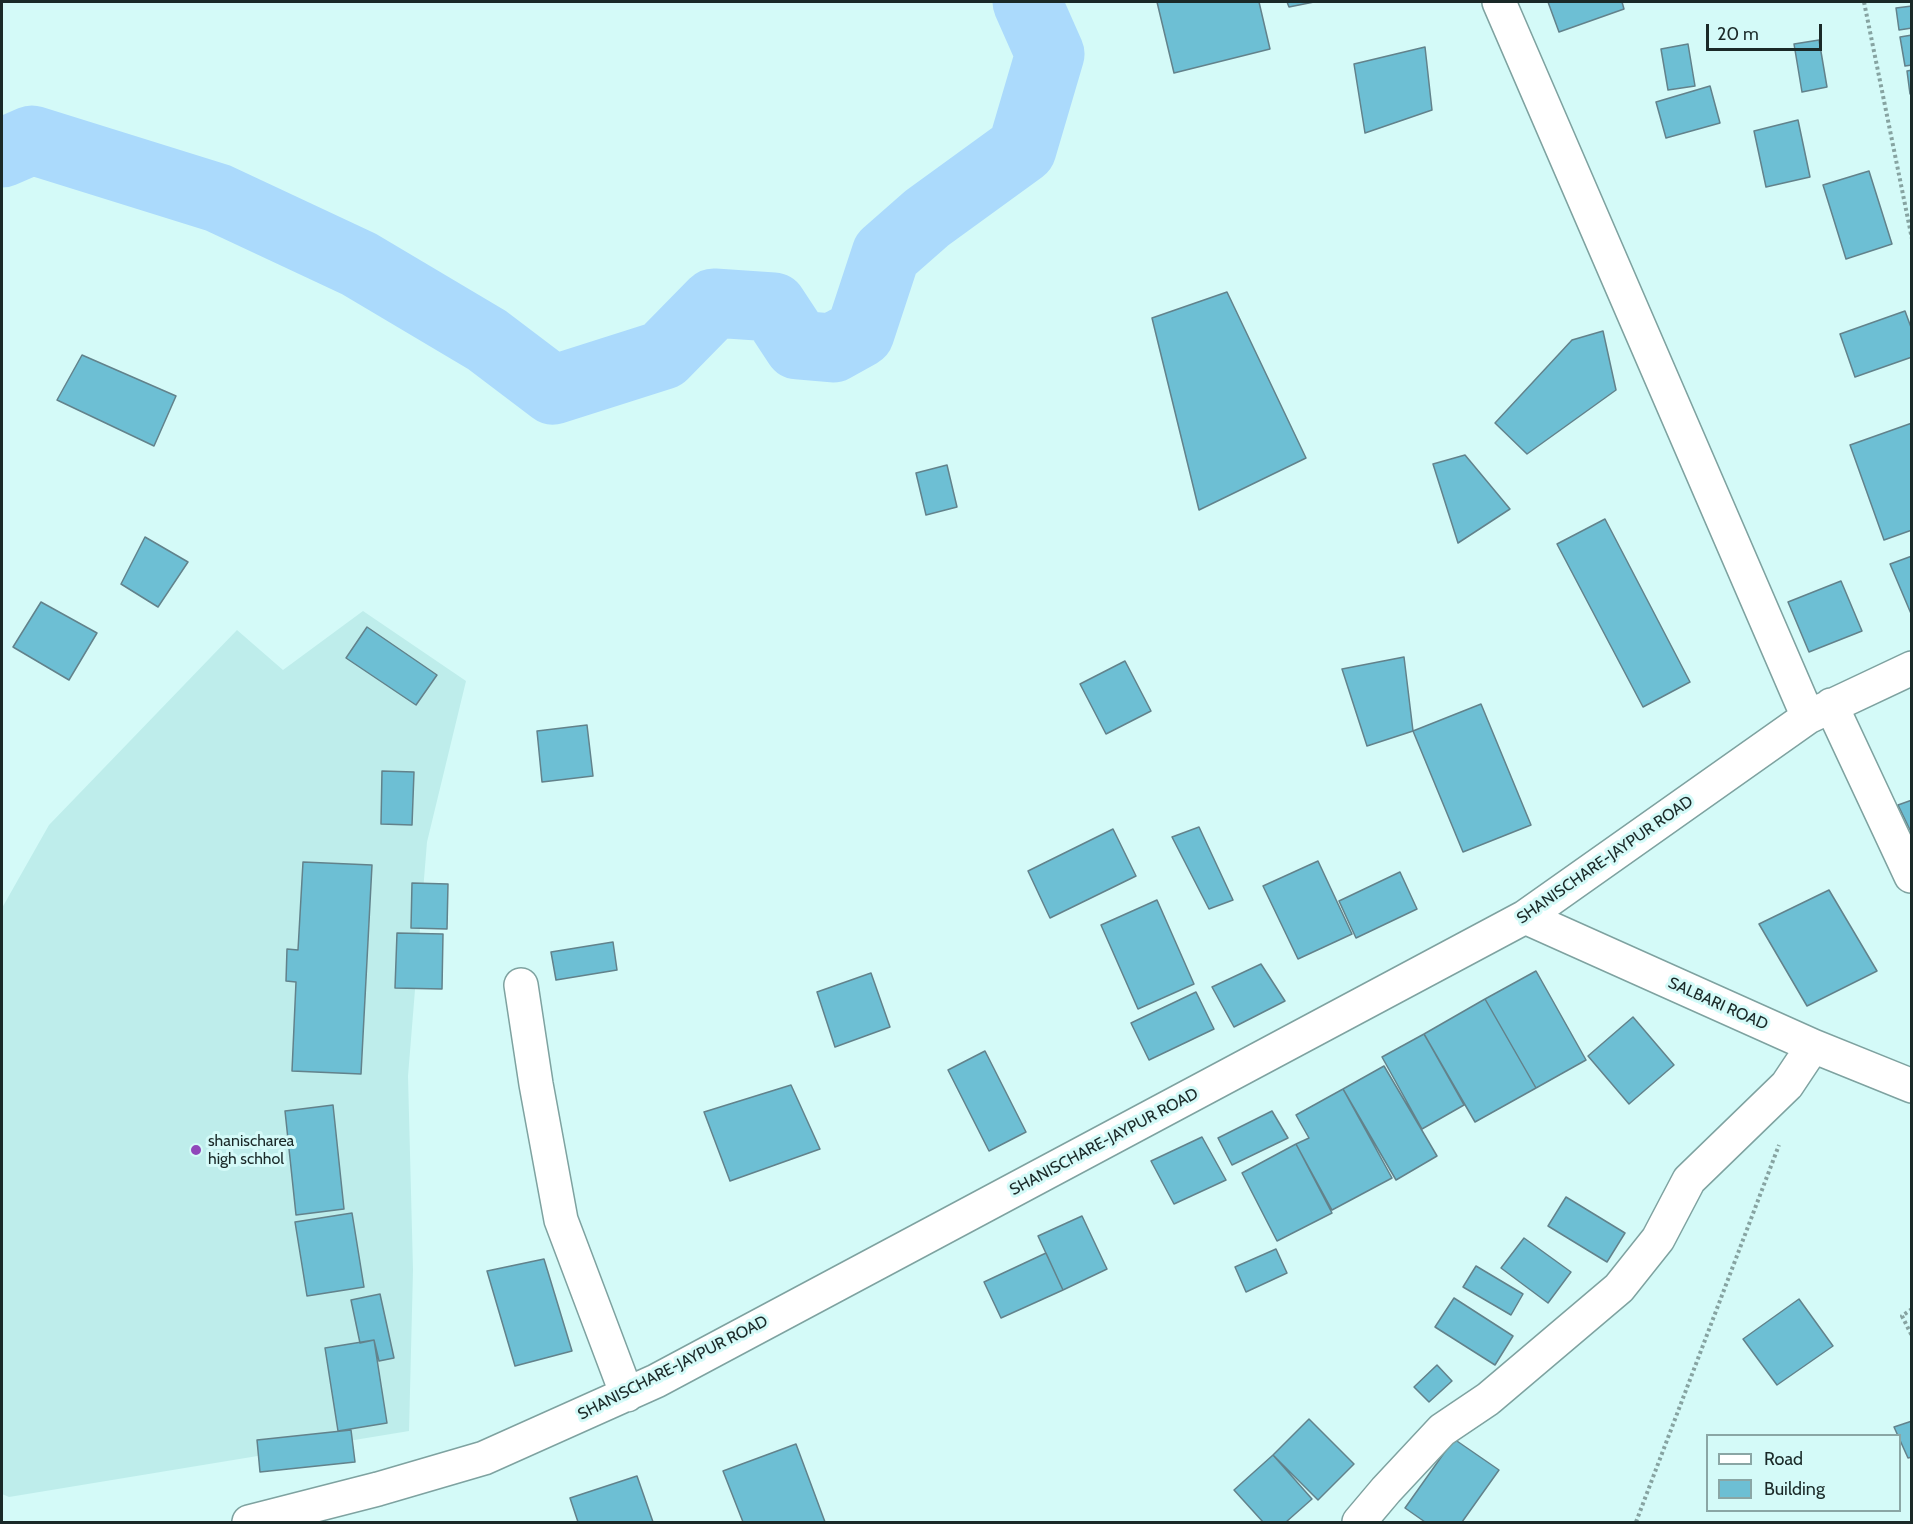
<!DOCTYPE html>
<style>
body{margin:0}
#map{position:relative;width:1913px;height:1524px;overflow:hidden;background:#d4faf8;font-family:Cabin,sans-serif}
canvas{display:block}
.frame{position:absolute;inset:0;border:3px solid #1a2928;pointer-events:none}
.legend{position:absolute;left:1706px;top:1434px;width:195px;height:78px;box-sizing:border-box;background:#d4faf8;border:2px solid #8aa6a5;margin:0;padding:8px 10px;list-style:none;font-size:18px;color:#1a2928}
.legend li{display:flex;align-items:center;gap:12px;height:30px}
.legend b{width:30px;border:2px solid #8aa6a5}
.scale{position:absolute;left:1706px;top:24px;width:116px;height:27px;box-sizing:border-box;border:3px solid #1a2928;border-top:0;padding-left:8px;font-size:18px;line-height:21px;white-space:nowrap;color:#1a2928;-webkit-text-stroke:4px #d4faf8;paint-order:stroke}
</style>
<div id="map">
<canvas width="1913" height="1524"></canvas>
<div class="frame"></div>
<ul class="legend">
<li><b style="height:8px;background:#fff"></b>Road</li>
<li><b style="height:16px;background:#6dbfd4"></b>Building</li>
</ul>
<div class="scale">20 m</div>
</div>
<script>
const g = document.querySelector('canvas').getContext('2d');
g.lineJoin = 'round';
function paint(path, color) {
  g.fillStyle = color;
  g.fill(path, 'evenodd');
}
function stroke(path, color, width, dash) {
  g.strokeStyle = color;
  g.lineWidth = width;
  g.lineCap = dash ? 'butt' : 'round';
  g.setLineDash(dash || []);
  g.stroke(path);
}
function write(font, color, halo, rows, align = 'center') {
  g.font = font + ' Cabin,sans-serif';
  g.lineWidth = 6;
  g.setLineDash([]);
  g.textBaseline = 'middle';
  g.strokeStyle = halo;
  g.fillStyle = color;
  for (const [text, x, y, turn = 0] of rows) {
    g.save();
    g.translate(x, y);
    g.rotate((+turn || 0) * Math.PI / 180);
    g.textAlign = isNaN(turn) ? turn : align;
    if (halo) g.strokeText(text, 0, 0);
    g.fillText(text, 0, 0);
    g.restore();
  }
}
const built = new Path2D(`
 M363 611 466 681 427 842 408 1076 413 1270 409 1431 9 1497 2 1494V908L49 825 237 630 283 670Z`);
const river = new Path2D(`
 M2 153 32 140 218 198 359 264 487 340 553 390 663 355 714 303 773 307 798 345 833 348 860 333 886 254 927 218 1022 149 1050 54 1027 2`);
const building = new Path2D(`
 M1157 2H1259L1270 49 1174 73Z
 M1287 2H1314L1289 7Z
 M1548 2H1622L1624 9 1559 32Z
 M1912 6V28L1899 30 1896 8Z
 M1912 35V65L1905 66 1900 37Z
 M1819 40 1827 87 1802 92 1794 44Z
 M1688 44 1695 86 1668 90 1661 49Z
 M1425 47 1432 110 1365 133 1354 64Z
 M1912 70V94H1910L1907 71Z
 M1710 86 1720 123 1666 138 1656 102Z
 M1798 120 1810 177 1766 187 1754 131Z
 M1869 171 1892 244 1846 259 1823 185Z
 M1227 292 1306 458 1199 510 1152 318Z
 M1905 311 1912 330V357L1855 377 1840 334Z
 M1603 331 1616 390 1527 454 1495 423 1572 340Z
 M82 355 176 396 154 446 57 400Z
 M1912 423V530L1884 540 1850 445Z
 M1465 455 1510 509 1458 543 1433 464Z
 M947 465 957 507 926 515 916 473Z
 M1605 519 1690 682 1643 707 1557 544Z
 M145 537 188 562 158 607 121 584Z
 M1912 556V616L1890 564Z
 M1841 581 1862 631 1809 652 1788 602Z
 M41 602 97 633 69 680 13 647Z
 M367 627 437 675 416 705 346 658Z
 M1404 657 1413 731 1367 746 1342 669Z
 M1125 661 1151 711 1106 734 1080 684Z
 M1481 704 1531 825 1463 852 1413 731Z
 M587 725 593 776 542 782 537 731Z
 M382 771 414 772 412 825 381 824Z
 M1912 800V834L1898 805Z
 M1199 827 1233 900 1209 909 1172 837Z
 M1113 829 1136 876 1050 918 1028 871Z
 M1318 861 1352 934 1298 959 1263 886Z
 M303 862 372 865 361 1074 292 1071 296 982 286 981 287 949 298 950Z
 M1400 872 1417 909 1356 938 1339 901Z
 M412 883 448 884 447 929 411 928Z
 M1829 890 1877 971 1807 1006 1759 924Z
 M1157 900 1194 984 1138 1009 1101 925Z
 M397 933 443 934 442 989 395 988Z
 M613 942 617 970 556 980 551 952Z
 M1261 964 1285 1001 1234 1027 1212 987Z
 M1536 971 1586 1060 1536 1088 1485 999Z
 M871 973 890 1027 835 1047 817 992Z
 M1196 992 1214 1029 1149 1060 1131 1023Z
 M1485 999 1536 1088 1475 1122 1424 1034Z
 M1633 1017 1674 1065 1629 1104 1588 1056Z
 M1424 1034 1464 1105 1422 1129 1382 1057Z
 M985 1051 1026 1132 989 1151 948 1070Z
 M1384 1066 1437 1156 1396 1180 1343 1089Z
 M791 1085 820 1149 730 1181 704 1112Z
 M1343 1089 1392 1178 1332 1210 1296 1144 1309 1138 1296 1115Z
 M333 1105 344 1209 296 1215 285 1111Z
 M1272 1111 1288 1138 1232 1165 1218 1138Z
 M1202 1137 1226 1180 1174 1204 1151 1161Z
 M1296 1144 1332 1213 1277 1241 1242 1173Z
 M1566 1197 1625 1233 1607 1262 1548 1226Z
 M352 1213 364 1287 307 1296 295 1222Z
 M1082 1216 1107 1269 1063 1290 1038 1236Z
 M1524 1238 1571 1272 1548 1303 1501 1268Z
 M1276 1249 1287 1273 1246 1292 1235 1267Z
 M1046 1253 1063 1290 1001 1318 984 1282Z
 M544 1259 572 1351 515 1366 487 1271Z
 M1476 1266 1523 1294 1511 1315 1463 1287Z
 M380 1294 394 1358 379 1361 374 1340 360 1343 351 1300Z
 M1454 1298 1513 1336 1495 1365 1435 1327Z
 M1799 1299 1833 1346 1777 1385 1743 1339Z
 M374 1340 387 1423 338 1431 325 1348Z
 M1437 1365 1452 1381 1429 1402 1414 1387Z
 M1309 1419 1354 1464 1318 1500 1273 1455Z
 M1912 1421V1457L1908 1458 1894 1427Z
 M351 1430 355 1462 260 1472 257 1440Z
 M1454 1439 1499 1470 1462 1522H1425L1405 1508Z
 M796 1444 825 1522H743L723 1471Z
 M1273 1455 1312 1499 1286 1522H1263L1234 1490Z
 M637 1476 653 1522H578L570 1498Z`);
const path = new Path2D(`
 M1864 2 1912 239
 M1912 1309 1902 1316 1912 1336
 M1636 1522 1779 1145`);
const minor = new Path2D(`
 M1499 2 1808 717
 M1831 705 1911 876
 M1525 917 1813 1046 1912 1086
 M521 985 536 1084 561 1220 627 1395
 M249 1522 378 1489 484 1458 656 1381 1525 917 1808 717 1912 668
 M1359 1522 1386 1490 1442 1430 1488 1399 1619 1288 1658 1239 1689 1180 1787 1085 1813 1046`);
const markers = [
 [196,1150,6,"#9047ba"]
];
const streetNames = [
 ["SHANISCHARE-JAYPUR ROAD",1605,860,-35],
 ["SALBARI ROAD",1718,1004,24],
 ["SHANISCHARE-JAYPUR ROAD",1104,1142,-28],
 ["SHANISCHARE-JAYPUR ROAD",673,1368,-27]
];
const poiNames = [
 ["shanischarea",208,1141],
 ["high schhol",208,1159]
];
paint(built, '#beedeb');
stroke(river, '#abdafc', 69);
paint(building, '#6dbfd4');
stroke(building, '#62828b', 1.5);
stroke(minor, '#7ea2a0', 36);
stroke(path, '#86a3a1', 4, [3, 3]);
stroke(minor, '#fff', 33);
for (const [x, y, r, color] of markers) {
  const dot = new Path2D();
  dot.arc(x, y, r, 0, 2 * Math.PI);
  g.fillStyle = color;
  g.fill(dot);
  stroke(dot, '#d4faf8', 2);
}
write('16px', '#1a2928', '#d4faf8', streetNames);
write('16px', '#1a2928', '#d4faf8', poiNames, 'left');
</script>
